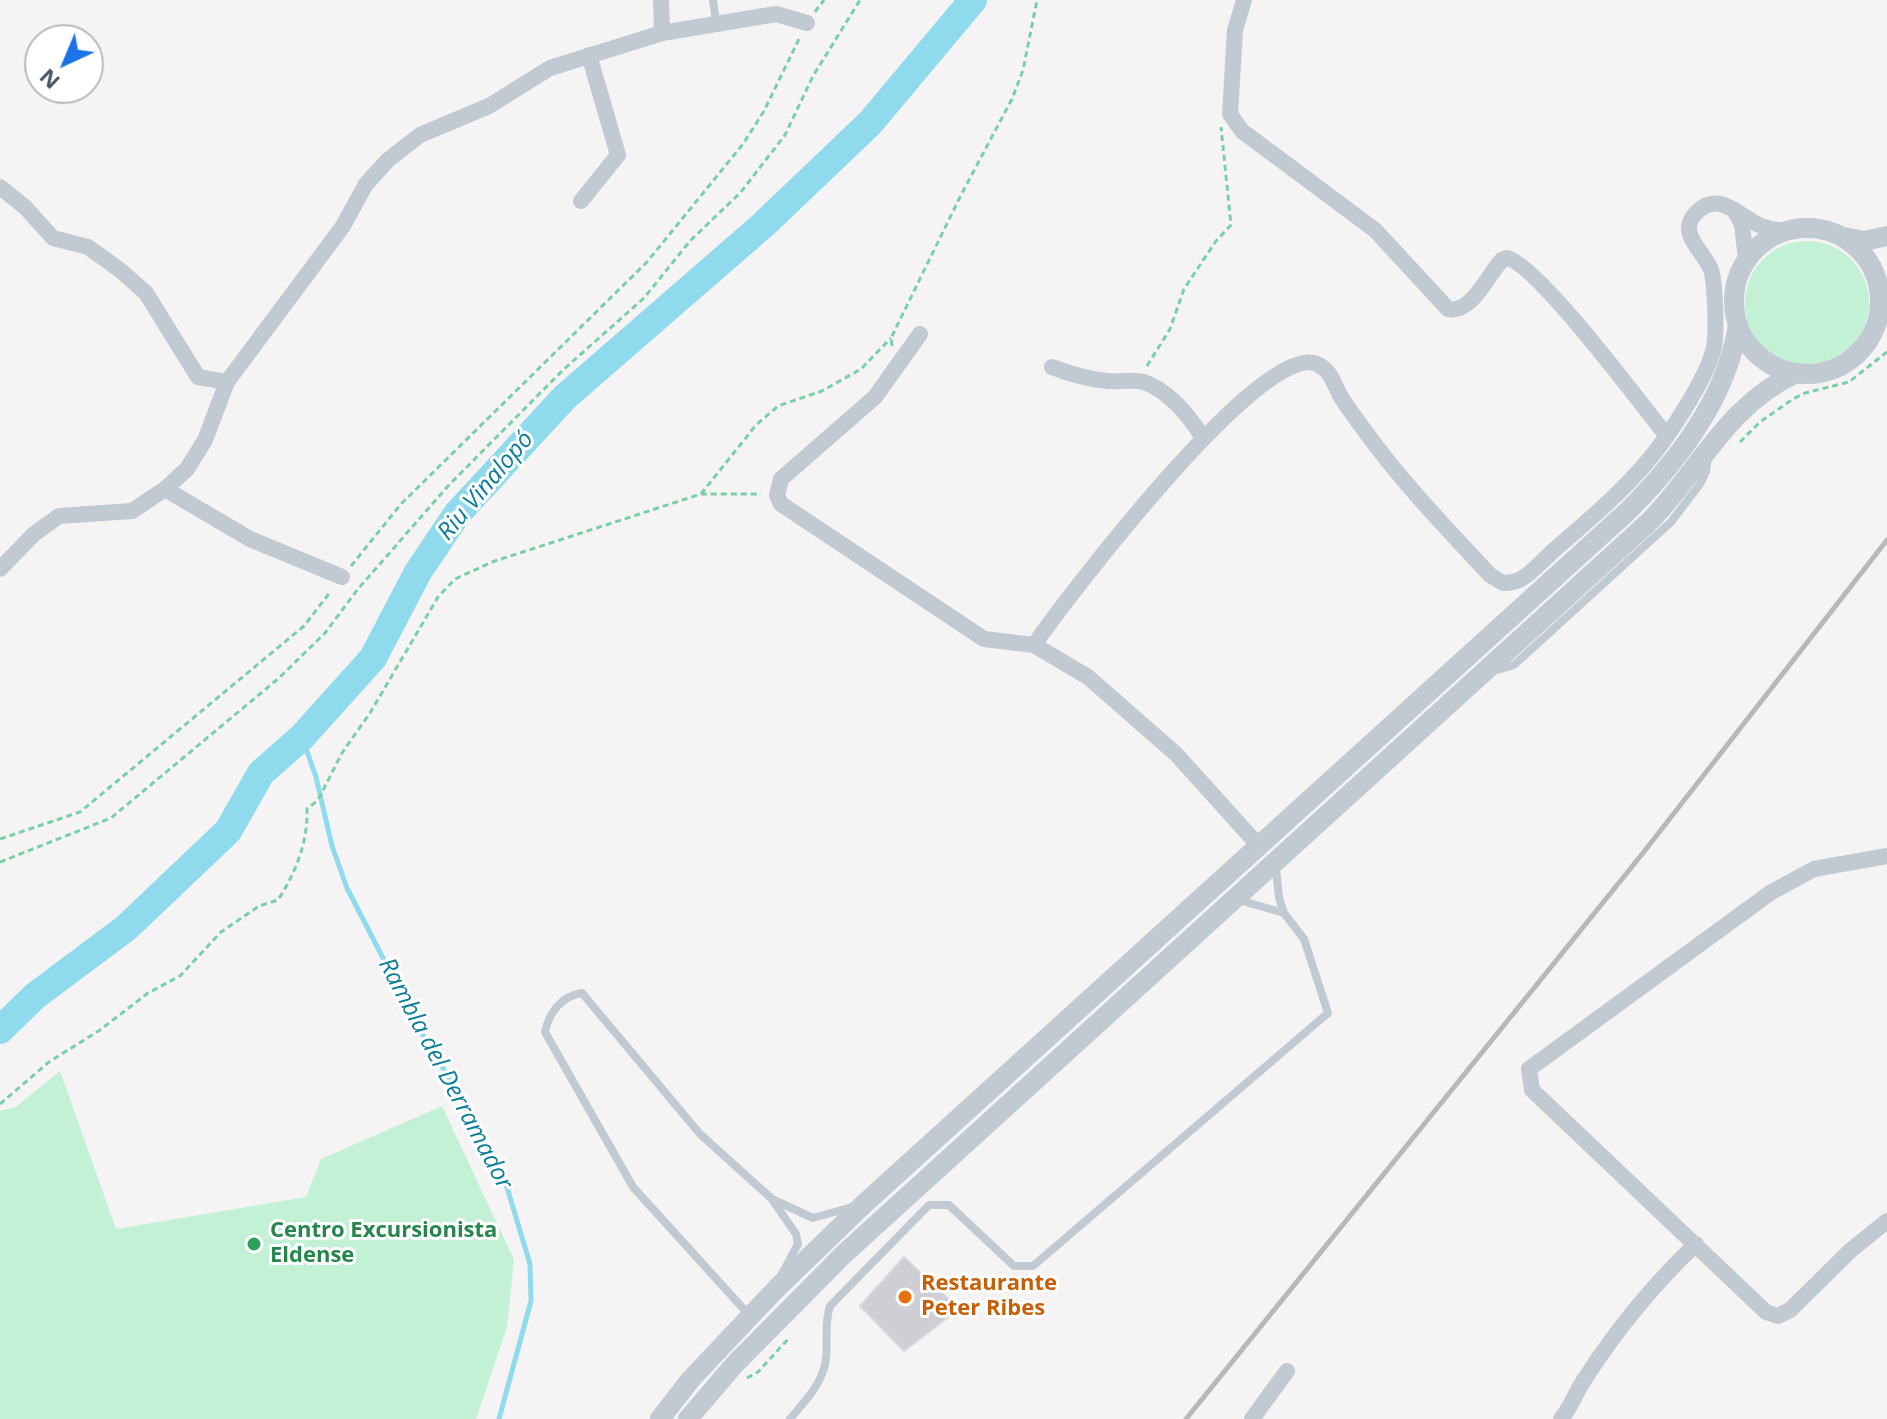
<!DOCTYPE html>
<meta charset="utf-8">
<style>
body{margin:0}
#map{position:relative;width:1887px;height:1419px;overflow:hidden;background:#f5f3f3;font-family:"Open Sans",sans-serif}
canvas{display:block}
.north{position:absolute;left:24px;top:24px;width:80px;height:80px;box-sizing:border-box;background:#fff;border:2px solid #b7bbc0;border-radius:50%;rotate:224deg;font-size:22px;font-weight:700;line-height:32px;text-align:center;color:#4a5661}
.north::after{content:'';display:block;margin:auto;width:28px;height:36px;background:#1a73e8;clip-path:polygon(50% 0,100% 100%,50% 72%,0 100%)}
</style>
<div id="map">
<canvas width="1887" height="1419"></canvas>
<div class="north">N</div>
</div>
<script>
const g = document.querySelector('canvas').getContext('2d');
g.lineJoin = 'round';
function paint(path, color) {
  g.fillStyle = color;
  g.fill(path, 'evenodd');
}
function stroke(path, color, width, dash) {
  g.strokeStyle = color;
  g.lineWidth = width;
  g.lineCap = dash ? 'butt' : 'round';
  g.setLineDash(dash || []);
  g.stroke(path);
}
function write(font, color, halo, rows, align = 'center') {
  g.font = font + ' "Open Sans",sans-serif';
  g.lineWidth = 6;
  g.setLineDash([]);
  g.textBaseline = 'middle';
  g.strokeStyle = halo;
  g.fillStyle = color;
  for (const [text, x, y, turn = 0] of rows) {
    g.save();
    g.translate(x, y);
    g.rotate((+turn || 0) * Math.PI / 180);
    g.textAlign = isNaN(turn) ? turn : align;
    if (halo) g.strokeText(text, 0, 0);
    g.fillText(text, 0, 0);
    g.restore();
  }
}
const green = new Path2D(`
 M1745 303a62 62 0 1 1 124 0a62 62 0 1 1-124 0Z
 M60 1071 116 1229 306 1197 321 1159 442 1106 514 1260 507 1327 476 1419H0V1111L16 1107Z`);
const stream = new Path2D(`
 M302 737 316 777 332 846 347 888 421 1032 460 1096 506 1184 530 1264 531 1301 499 1419`);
const river = new Path2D(`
 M0 1030 35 996 126 928 228 831 261 773 302 737 373 658 418 572 457 514 565 397 763 225 870 123 973 0`);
const building = new Path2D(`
 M904 1257 959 1309 904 1351 860 1306Z`);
const path = new Path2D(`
 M815 12 824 0
 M892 346 891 338 961 195 1012 99 1023 70 1037 0
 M1147 366 1170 329 1184 289 1216 241 1231 225 1221 127
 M1740 442 1760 422 1793 399 1805 393 1849 382 1887 352
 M701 494 756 425 778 406 822 391 861 369 891 338
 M351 566 401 504 647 262 743 144 764 111 799 39
 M0 839 80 812 304 626 331 591
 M0 862 111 818 279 678 325 633 358 589 448 486 563 370 644 298 690 241 741 192 785 135 813 76 860 0
 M0 1104 49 1062 100 1030 148 993 180 976 221 932 259 906 278 900C296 872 308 842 307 809L318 800 342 753 370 713 438 597 455 579 492 562 701 494H761
 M747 1378 758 1372 790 1337`);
const service = new Path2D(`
 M713 0 716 22
 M1494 671 1514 665 1671 522 1700 484 1706 472 1708 457
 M1239 900 1284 913
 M772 1199 813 1218 852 1207
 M750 1316 633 1187 545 1032C549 1012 562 996 582 993L700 1134 771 1198 796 1234 798 1244 782 1274
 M790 1419C805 1401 824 1382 826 1358 828 1340 824 1324 830 1306L929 1205H949L1014 1266H1033L1328 1013 1304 939 1284 913 1279 898 1276 868`);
const minor = new Path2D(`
 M661 0 662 33
 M1244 0 1235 30 1230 114 1242 131 1375 230 1448 309C1472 314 1488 274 1502 260L1507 258C1537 264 1641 404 1666 435
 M0 187 25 207 53 238 88 247 120 270 146 293 198 377 227 382 205 440 187 469 165 489 132 511 59 516 34 534 0 569
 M581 201 618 155 589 55
 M1734 210 1742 224 1746 260
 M920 334 875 397 781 479 777 495 781 504 984 639 1034 645 1088 677 1176 754 1259 846
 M1052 367C1070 374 1087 379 1107 381 1118 382 1134 379 1144 382 1169 391 1190 417 1203 438
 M227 382 343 226 366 184 388 160 420 135 489 106 550 68 662 33 776 14 807 23
 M165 489 250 539 342 577
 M1034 645C1066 599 1263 339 1317 364 1332 371 1333 383 1341 397 1347 407 1355 417 1362 427 1400 480 1445 527 1490 575L1503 583C1509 583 1515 582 1521 579 1532 573 1543 560 1553 551 1585 523 1619 495 1646 463 1667 439 1708 377 1714 347 1717 331 1715 288 1712 273 1708 254 1676 235 1695 214 1717 189 1738 215 1759 225 1766 228 1774 230 1782 231
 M1887 856 1814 869 1770 893 1529 1069 1532 1090 1766 1312 1778 1316 1790 1310 1851 1250 1887 1221
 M1252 1419 1287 1371
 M1561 1419C1572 1406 1576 1391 1586 1377 1617 1329 1655 1283 1696 1244`);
const tertiary = new Path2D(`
 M1734 301a73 73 0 1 1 146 0a73 73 0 1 1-146 0Z
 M1844 237 1864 241 1887 236
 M660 1419 691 1379 776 1289 864 1204 1628 511C1678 461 1728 396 1738 324
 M688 1419 734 1365 844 1254 1649 522C1701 469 1725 407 1796 373`);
const rail = new Path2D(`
 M1186 1419 1643 853 1887 540`);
const markers = [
 [254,1244,8,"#2e9e5b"],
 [905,1297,8,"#e8710a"]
];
const leisureNames = [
 ["Centro Excursionista",270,1231],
 ["Eldense",270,1256]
];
const foodNames = [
 ["Restaurante",921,1284],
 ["Peter Ribes",921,1309]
];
const waterNames = [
 ["Riu Vinalopó",486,486,-50],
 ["Rambla del Derramador",445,1074,62]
];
paint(green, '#c3f1d5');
stroke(stream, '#90daee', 5);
stroke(river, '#90daee', 28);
paint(building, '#cdcfd5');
stroke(building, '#d7d9de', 2);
stroke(path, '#7ad0a6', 3, [6, 4]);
stroke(service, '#c1cad2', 8);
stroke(minor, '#c1cad2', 16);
stroke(tertiary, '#c1cad2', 20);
stroke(rail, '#b5b8bd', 5);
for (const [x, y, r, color] of markers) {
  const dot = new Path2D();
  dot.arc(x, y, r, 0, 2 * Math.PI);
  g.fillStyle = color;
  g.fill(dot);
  stroke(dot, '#fff', 3);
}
write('bold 22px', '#27864d', '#fff', leisureNames, 'left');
write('bold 22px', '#c56008', '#fff', foodNames, 'left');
write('italic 24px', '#0c7c9b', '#fff', waterNames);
</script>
